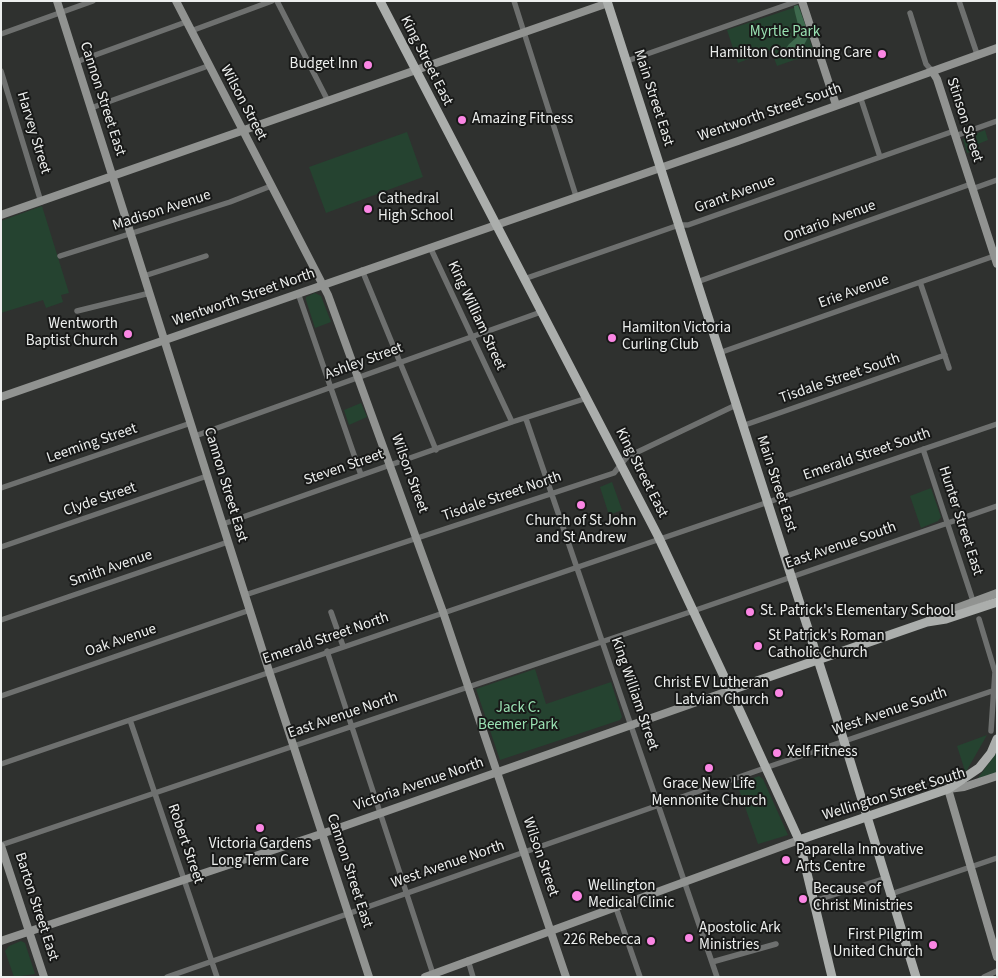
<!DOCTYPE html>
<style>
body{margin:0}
#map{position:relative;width:998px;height:978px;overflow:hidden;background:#2f312f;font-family:"Source Sans 3",sans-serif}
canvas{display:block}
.frame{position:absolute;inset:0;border:2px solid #edefee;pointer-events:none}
</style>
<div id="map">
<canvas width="998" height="978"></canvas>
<div class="frame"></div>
</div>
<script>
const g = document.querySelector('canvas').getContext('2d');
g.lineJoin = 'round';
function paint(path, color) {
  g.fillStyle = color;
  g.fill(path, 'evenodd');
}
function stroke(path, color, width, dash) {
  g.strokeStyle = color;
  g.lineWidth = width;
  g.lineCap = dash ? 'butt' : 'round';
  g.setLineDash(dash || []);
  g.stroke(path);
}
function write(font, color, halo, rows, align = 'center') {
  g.font = font + ' "Source Sans 3",sans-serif';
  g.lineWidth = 4;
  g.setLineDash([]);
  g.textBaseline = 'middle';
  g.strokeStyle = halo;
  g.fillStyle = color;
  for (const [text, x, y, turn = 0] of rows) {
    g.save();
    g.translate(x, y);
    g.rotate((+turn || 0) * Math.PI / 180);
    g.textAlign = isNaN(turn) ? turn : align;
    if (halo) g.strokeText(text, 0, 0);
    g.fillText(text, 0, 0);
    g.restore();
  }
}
const green = new Path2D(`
 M796 7 800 9 814 53 777 66 771 50 738 63 727 30Z
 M985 130 988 140 978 144 980 149 967 153 963 139Z
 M407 132 423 177 326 213 309 167Z
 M42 206 69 293 61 295 63 302 46 308 43 300 1 313V221Z
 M315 293 321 296 331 322 315 328 306 300V297Z
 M361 403 367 417 349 425 344 410Z
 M612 482 622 510 609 515 600 487Z
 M931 488 941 517 938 521 921 528 910 496Z
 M535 669 546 704 611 682 622 717 620 720 500 760 476 689Z
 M987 735 967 770 965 771 957 746Z
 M997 752V773L979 779 978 778Z
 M759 776 763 779 788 835 758 844 737 784Z
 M21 941 25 943 35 974 14 977 5 951 9 946Z`);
const forest = new Path2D(`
 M798 5 809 35 799 55 787 53V47C789 43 793 41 796 38 802 27 794 15 794 6Z`);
const street = new Path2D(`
 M277 1 328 101
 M514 1 576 196
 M959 1 977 54
 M910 13 926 64 932 71
 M191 31 272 1
 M1 34 93 1
 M627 61 798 1
 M76 62 186 22
 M1 71 41 202
 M860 96 880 157
 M91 108 208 66
 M955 136 997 121
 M972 189 997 180
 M430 247 512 422
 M60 256 230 202 271 186
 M362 270 436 450
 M144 276 206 256
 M524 279 679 225H688L954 131
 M697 282 971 184
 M920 282 949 368
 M298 293 361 475
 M77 311 150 293
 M719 353 997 255
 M526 419 717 977
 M742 426 945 355
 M195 436 541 312
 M923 449 973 601
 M1 488 191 423
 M223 524 512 422 587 398
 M1 547 207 476
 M245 595 614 473 627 457 736 405
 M331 612 343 646
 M979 619 995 672 991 731
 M1 620 228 542
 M327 651 433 974
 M1 696 250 610
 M130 720 217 977
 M1 764 997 424
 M1 845 693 611 997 506
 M891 894 997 858
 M814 901 886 878
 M615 905 640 977
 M468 960 473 977
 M712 962 776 944
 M167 977 762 769 995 690
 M984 977 997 971`);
const secondary = new Path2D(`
 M57 1 269 671 369 977
 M176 1 328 295 443 612 566 977
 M802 1 836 105
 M932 71 937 79 997 264
 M1 215 608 3
 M1 397 738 141 997 48
 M929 620 943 613 997 593
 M997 776 964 787 948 789 997 957
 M1 846 44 977
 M1 941 330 831 731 690
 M425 977 799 840`);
const primary = new Path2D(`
 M380 1 658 536 728 685 799 840 832 977
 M607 1 844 741 916 977
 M731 690 927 622 946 619 997 602
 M799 840 948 789 979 768 991 753 997 739`);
const markers = [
 [882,54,5,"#fb86e4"],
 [368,65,5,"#fb86e4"],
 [462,120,5,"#fb86e4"],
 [368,209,5,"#fb86e4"],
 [128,334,5,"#fb86e4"],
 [612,338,5,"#fb86e4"],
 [581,505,5,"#fb86e4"],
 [750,612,5,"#fb86e4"],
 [758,646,5,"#fb86e4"],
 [779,693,5,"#fb86e4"],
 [777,753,5,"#fb86e4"],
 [709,768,5,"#fb86e4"],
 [260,828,5,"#fb86e4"],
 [786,860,5,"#fb86e4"],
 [577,896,6,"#fb86e4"],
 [803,899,5,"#fb86e4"],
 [689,938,5,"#fb86e4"],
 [651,941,5,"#fb86e4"],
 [933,945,5,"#fb86e4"]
];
const parkNames = [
 ["Myrtle Park",785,33],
 ["Jack C.",518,709],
 ["Beemer Park",518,726]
];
const poiNames = [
 ["Hamilton Continuing Care",872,54,"right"],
 ["Budget Inn",358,65,"right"],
 ["Amazing Fitness",472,120],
 ["Cathedral",378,200],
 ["High School",378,217],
 ["Wentworth",118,325,"right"],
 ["Baptist Church",118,342,"right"],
 ["Hamilton Victoria",622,329],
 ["Curling Club",622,346],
 ["Church of St John",581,522,"center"],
 ["and St Andrew",581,539,"center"],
 ["St. Patrick's Elementary School",760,612],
 ["St Patrick's Roman",768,637],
 ["Catholic Church",768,654],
 ["Christ EV Lutheran",769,684,"right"],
 ["Latvian Church",769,701,"right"],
 ["Xelf Fitness",787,753],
 ["Grace New Life",709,785,"center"],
 ["Mennonite Church",709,802,"center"],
 ["Victoria Gardens",260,845,"center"],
 ["Long Term Care",260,862,"center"],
 ["Paparella Innovative",796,851],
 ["Arts Centre",796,868],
 ["Wellington",588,887],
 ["Medical Clinic",588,904],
 ["Because of",813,890],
 ["Christ Ministries",813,907],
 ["Apostolic Ark",699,929],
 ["Ministries",699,946],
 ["First Pilgrim",923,936,"right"],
 ["United Church",923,953,"right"],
 ["226 Rebecca",641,941,"right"]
];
const streetNames = [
 ["King Street East",426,61,63],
 ["Main Street East",653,98,72],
 ["Cannon Street East",102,99,72],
 ["Wilson Street",243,103,62],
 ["Wentworth Street South",770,113,-19],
 ["Stinson Street",964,120,72],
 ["Harvey Street",33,133,73],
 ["Grant Avenue",735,195,-20],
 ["Madison Avenue",162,211,-18],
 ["Ontario Avenue",830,222,-20],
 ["Erie Avenue",854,292,-20],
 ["Wentworth Street North",244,298,-19],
 ["King William Street",476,316,65],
 ["Ashley Street",364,362,-20],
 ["Tisdale Street South",840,379,-19],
 ["Leeming Street",92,444,-19],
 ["Emerald Street South",867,455,-19],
 ["Steven Street",344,468,-19],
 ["King Street East",641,473,63],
 ["Wilson Street",409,474,70],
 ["Main Street East",776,484,72],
 ["Cannon Street East",225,485,73],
 ["Tisdale Street North",502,497,-19],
 ["Clyde Street",100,500,-19],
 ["Hunter Street East",960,521,72],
 ["East Avenue South",841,546,-19],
 ["Smith Avenue",111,569,-19],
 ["Emerald Street North",326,639,-19],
 ["Oak Avenue",121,641,-19],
 ["King William Street",634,694,71],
 ["West Avenue South",890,712,-19],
 ["East Avenue North",343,716,-19],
 ["Victoria Avenue North",419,785,-19],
 ["Wellington Street South",894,795,-17],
 ["Robert Street",185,844,71],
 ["Wilson Street",540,857,71],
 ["West Avenue North",448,865,-19],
 ["Cannon Street East",349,871,72],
 ["Barton Street East",36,907,72]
];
paint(green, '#254330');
paint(forest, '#3e6a4e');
stroke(street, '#6e706f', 5.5);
stroke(secondary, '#919391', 8);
stroke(primary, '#abaeac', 9);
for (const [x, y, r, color] of markers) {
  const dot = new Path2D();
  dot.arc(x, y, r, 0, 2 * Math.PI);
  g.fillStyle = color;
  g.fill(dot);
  stroke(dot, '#181918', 2);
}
write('15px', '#99e1b2', '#181918', parkNames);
write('15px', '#edefee', '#181918', poiNames, 'left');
write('15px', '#edefee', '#181918', streetNames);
</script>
